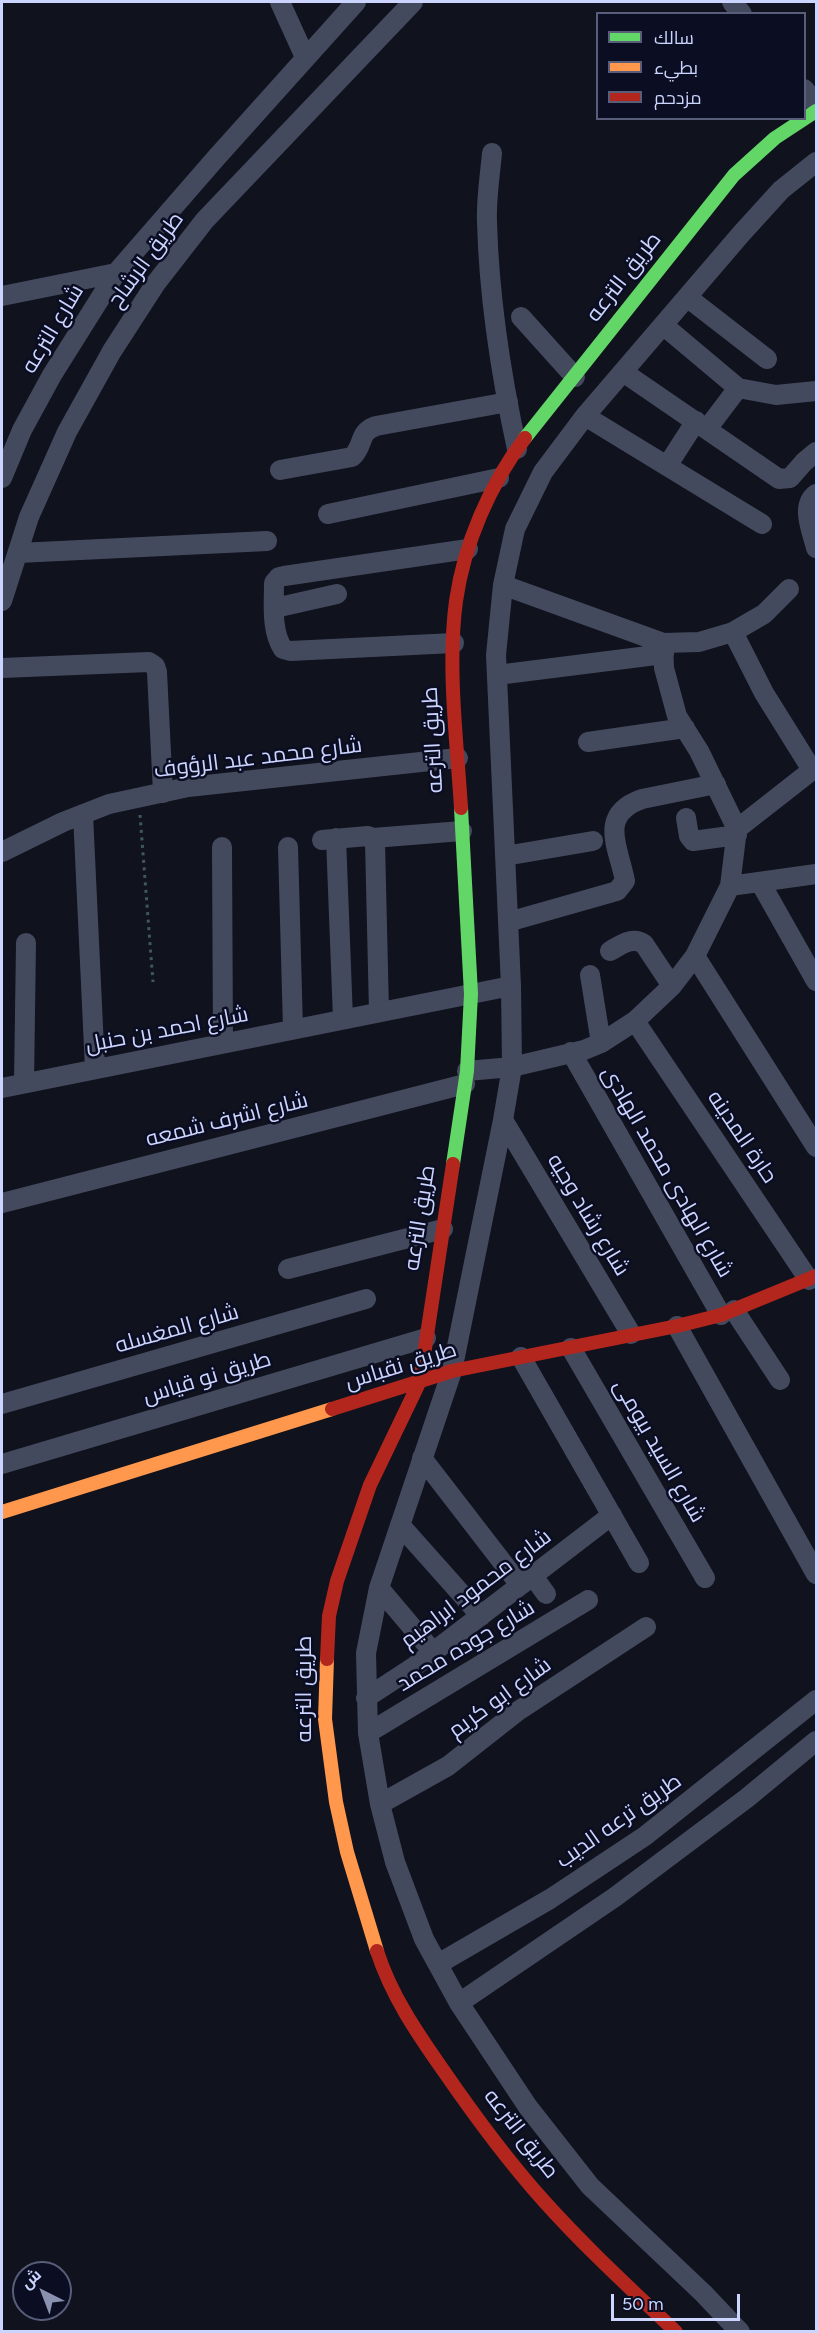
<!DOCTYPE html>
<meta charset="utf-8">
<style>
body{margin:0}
#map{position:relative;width:818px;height:2333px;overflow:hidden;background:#10121d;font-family:Figtree,Cairo,sans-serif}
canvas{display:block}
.frame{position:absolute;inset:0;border:3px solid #ccd5ff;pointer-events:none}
.legend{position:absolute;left:596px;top:12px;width:210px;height:108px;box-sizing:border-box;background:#0b0e22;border:2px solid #585e7a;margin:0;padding:8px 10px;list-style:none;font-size:18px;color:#ccd5ff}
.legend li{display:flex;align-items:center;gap:12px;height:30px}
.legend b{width:30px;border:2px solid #585e7a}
.north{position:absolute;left:12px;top:2261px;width:60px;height:60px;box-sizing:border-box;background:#0b0e22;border:2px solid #585e7a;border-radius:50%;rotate:318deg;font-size:16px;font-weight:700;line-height:24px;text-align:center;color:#ccd5ff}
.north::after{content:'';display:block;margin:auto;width:21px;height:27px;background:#8a91b0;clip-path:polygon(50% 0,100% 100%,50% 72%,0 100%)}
.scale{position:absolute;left:611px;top:2294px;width:129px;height:27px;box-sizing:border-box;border:3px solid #ccd5ff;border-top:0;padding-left:8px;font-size:18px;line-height:21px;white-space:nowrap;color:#ccd5ff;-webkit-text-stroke:4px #0b0e22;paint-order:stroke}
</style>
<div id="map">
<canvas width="818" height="2333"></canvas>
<div class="frame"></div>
<ul class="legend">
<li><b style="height:8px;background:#63d668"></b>سالك</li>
<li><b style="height:8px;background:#ff974d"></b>بطيء</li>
<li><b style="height:8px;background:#b3261e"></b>مزدحم</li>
</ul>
<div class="north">ش</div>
<div class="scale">50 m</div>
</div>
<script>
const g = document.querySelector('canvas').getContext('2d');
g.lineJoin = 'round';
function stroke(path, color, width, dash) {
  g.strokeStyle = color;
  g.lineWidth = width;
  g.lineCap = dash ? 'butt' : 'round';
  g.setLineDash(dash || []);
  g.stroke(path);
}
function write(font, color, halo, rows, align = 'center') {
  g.font = font + ' Figtree,Cairo,sans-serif';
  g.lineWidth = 5;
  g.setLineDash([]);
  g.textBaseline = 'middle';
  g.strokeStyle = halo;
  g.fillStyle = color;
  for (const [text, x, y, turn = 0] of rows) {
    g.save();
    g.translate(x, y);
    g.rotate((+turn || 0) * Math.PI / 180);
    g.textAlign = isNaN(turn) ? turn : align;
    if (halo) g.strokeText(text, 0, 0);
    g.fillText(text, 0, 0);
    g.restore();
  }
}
const path = new Path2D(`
 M140 815 153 982`);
const street = new Path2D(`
 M280 2 305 57
 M732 2 742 14
 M804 89 816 104
 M492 153C490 176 486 199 487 222 489 297 501 375 517 449
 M2 296 116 273
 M687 297 767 359
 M521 317 575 377
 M663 325 738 388
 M623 372 779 479 790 478 804 462 816 452
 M585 416 762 524
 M707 429 738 388 776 395 816 391
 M667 466 696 421
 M280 470 352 457C365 445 357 433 376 426L508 402
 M2 478 22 430 52 375 116 273 216 158 356 2
 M816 494C800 506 812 531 816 548
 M328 514 499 478
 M18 553 267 541
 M503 585 663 643 699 642 733 632 764 614 789 589
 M2 601 29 517 67 432 112 351 156 283 205 220 413 2
 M275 608 337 594
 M733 632 764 693 812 770
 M454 643 290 651 283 649C271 631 274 604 274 583L279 577 284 576 468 549
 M2 668 149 662 155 666 157 672 163 793
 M497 675 664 654
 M588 742 685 728
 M83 814 95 1069
 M686 818 689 836 693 841 737 835
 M737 829 816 767
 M336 838 343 1019
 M373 838 462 831
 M322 840 368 836 373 838 375 842 379 1012
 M222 847 223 1043
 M288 847 293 1029
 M2 852 63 822 109 804 188 787 458 758
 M505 856 593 841
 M760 882 816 981
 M730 886 816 874
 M508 922 617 891 625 881C619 848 597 815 642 799L716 784
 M610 951C621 945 632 936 644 944L672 986
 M695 956 816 1147
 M590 975 601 1043
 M635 1021 809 1280
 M571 1052 721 1315
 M467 1071 512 1067 584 1050 601 1043 635 1021 672 986 695 956 730 886 737 829 699 751 677 716 664 668 663 643
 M24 1083 26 943
 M2 1088 511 986
 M503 1120 631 1334
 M2 1203 465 1084
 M288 1269 443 1229
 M734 1310 780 1380
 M677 1326 816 1574
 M571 1348 705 1578
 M521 1357 639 1563
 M2 1404 366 1299
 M422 1458 520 1585
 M2 1464 426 1338
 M400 1525 481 1616
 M533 1576 546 1594
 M379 1588 433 1652
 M366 1698 415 1666 612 1515
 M368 1733 588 1600
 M380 1804 448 1766 518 1711 646 1627
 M438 1964 550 1899 645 1836 816 1700
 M459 2003 615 1897 747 1798 816 1741
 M740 2332 703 2293 590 2186 528 2107 459 2003 424 1939 395 1862 380 1804 368 1733 366 1653 379 1588 452 1371 503 1120 512 1067 511 986 496 655 503 585 515 529 543 472 585 416 741 234 781 190 816 162`);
const fast = new Path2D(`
 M525 438 734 175 775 138 816 111
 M453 1164 467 1071 471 994 461 808`);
const slow = new Path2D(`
 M2 1512 332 1409
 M327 1659 325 1719 336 1802 347 1852 377 1951`);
const jam = new Path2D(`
 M461 808C457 741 447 668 456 601 464 544 490 484 525 438
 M332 1409 452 1371 677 1326 721 1315 816 1276
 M327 1659 329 1616 337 1581 370 1485 420 1381 453 1164
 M377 1951C391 1995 417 2033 443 2070 474 2115 507 2160 543 2200 585 2247 631 2289 676 2332`);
const streetNames = [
 ["طريق الرشاح",146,260,-54],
 ["طريق الترعه",624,277,-52],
 ["شارع الترعه",53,329,-59],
 ["طريق الترعه",433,740,-93],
 ["شارع محمد عبد الرؤوف",258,758,-7],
 ["شارع احمد بن حنبل",167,1030,-11],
 ["شارع اشرف شمعه",227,1120,-14],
 ["حارة المدينه",742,1137,56],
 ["شارع الهادى محمد الهادى",667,1172,60],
 ["شارع رشاد وجيه",588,1215,59],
 ["طريق الترعه",420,1218,-81],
 ["شارع المغسله",177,1329,-16],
 ["طريق نقباس",401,1366,-17],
 ["طريق نو قياس",207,1378,-17],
 ["شارع السيد بيومى",659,1451,60],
 ["شارع محمود ابراهيم",476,1589,-37],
 ["شارع جوده محمد",466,1646,-31],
 ["طريق الترعه",305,1689,-90],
 ["شارع ابو كريم",500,1698,-36],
 ["طريق ترعه الديب",619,1821,-35],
 ["طريق الترعه",521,2134,52]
];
stroke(path, '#40575e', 3, [3, 4.5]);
stroke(street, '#444a5e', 20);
stroke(fast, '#63d668', 14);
stroke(slow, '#ff974d', 14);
stroke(jam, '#b3261e', 14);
write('22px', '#ccd5ff', '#0b0e22', streetNames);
</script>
